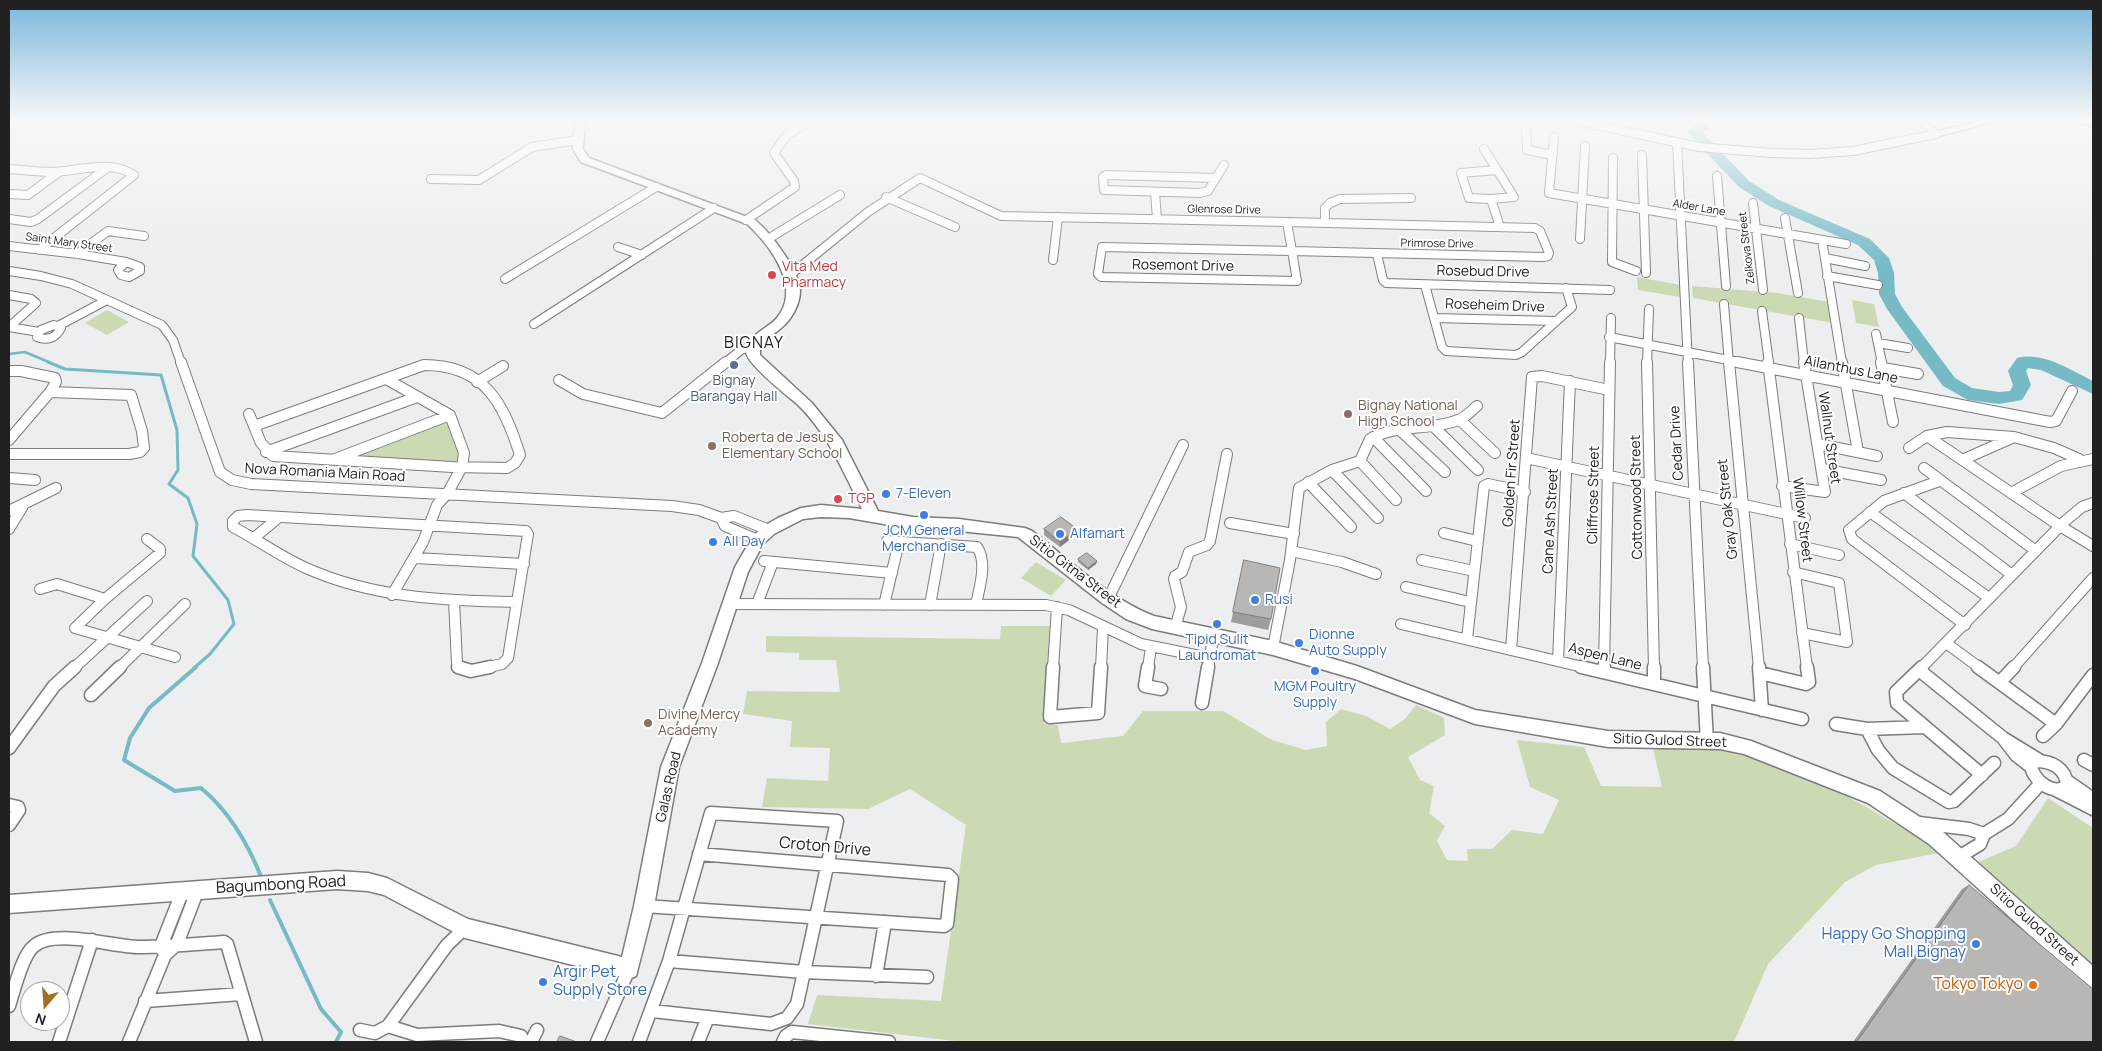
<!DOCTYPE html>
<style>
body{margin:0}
#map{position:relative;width:2102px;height:1051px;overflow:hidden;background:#edeeef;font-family:Manrope,sans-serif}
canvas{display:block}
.frame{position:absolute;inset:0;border:10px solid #212121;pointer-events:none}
.north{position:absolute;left:20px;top:981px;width:50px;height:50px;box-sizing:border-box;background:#fff;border:1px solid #a6a6a6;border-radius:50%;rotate:198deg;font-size:14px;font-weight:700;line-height:20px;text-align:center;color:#212121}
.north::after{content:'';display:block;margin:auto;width:18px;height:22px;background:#a27127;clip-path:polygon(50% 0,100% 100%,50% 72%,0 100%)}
</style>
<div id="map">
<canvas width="2102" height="1051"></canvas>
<div class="frame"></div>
<div class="north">N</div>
</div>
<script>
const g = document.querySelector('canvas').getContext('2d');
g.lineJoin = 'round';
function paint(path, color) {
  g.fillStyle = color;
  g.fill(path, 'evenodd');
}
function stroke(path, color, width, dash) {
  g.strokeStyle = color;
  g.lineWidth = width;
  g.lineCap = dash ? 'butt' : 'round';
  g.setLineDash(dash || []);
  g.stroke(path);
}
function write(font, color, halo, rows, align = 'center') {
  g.font = font + ' Manrope,sans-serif';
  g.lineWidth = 4;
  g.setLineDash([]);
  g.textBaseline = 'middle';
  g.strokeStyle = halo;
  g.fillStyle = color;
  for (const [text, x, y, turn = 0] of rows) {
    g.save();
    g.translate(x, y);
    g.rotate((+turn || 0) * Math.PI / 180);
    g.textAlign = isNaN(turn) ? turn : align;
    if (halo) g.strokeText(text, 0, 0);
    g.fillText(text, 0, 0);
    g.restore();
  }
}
const green = new Path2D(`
 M1637 277 1680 285 1681 297 1638 290Z
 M1692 286 1778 293 1829 302 1833 323 1693 298Z
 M1852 300 1874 304 1879 327 1856 323Z
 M107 310 129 322 107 335 85 323Z
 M449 419 454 424 462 465 344 458Z
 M1036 562 1066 580 1051 596 1021 578Z
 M1001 626H1051L1044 724 1058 725 1061 743 1123 736 1143 711H1223L1272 740 1306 750 1327 746 1326 722 1341 709 1366 716 1390 729 1405 719 1416 705 1444 718 1445 735 1408 757 1420 780 1434 786 1429 813 1445 826 1437 841 1447 860 1468 861 1467 849H1492L1512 830 1543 834 1559 800 1530 787 1517 740 1584 747 1601 786 1662 787 1653 749 1743 750 1828 785 1944 852 1876 865 1845 882 1768 964 1734 1042H964L808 1024 817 995 941 1001 966 825 910 789 868 809 762 807 767 778 828 781 830 748 790 747 792 721 743 714 747 691 840 692 836 660H799V653L766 652V636L1000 639Z
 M2048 798 2093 828V965L1976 863 2016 846Z`);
const streamFar2 = new Path2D(`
 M9 354 25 352 51 363`);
const streamFar1 = new Path2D(`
 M48 362 65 369 161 375 177 430 178 470 169 484 188 498 197 524 193 556 228 600 234 624 210 654 194 668`);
const stream = new Path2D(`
 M196 667 149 708 130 738 124 760 175 791 201 788C229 811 249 846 262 879
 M270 900 321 1009 341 1032 336 1042`);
const river = new Path2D(`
 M1697 120H1711L1708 130 1702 132 1749 181 1779 200 1870 239 1889 258 1894 273 1895 294 1902 307 1955 378 1972 388 1999 392 2010 391 2013 385 2008 371 2017 358C2042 351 2071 370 2093 381V394L2041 370 2028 368 2026 371 2031 385 2022 400 1999 404 1968 400 1943 386 1887 309 1879 294 1878 273 1874 260 1858 245 1769 206 1739 187 1686 131 1696 125Z`);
const minorFar2 = new Path2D(`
 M1573 120 1699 147 1771 153 1810 154 1853 151 1936 134
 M1526 129 1527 150 1553 155
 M1554 137 1549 193 1846 244
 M1677 142 1688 363
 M1484 149 1514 197 1491 199 1500 227
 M1642 155 1646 273
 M1613 158 1612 262 1636 271
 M9 169C24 170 38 172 53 172 80 171 109 159 134 175L39 250
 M1717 176 1726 286
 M1216 178 1106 175 1103 177 1104 190 1200 193 1208 191 1224 165
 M431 179 479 180 532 147 578 140
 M1155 192 1157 219
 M9 194 28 195 59 172
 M886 197 955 227
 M1491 199 1469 198 1461 173 1497 170
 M1753 203 1763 290
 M1785 218 1798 293
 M9 219 31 222 38 219 107 168
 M746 220 795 187 794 181 774 153 787 135 812 120
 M1287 222 1535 228 1540 231 1549 253 1548 256 1544 257 1292 251
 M1287 222 1292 251
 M1325 223V208L1330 203 1340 199 1411 198
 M768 239 840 195
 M1580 239 1585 146
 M1822 240 1842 363
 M9 246 78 254 126 262
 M618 247 642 255
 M1102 247 1292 251 1297 281 1101 277 1098 274Z
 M77 254 108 231 144 236
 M1377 254 1383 280 1386 283 1610 290
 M1825 258 1865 266
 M1053 260 1058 217
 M126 262 140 267V271L129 277 121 275 118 270Z
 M9 271 41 276 72 284 162 325 173 340 181 363
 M789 276 868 212 920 178 1001 216 1287 222
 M1827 276 1878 285
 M505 279 656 187
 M1425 285 1442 347 1446 351 1516 355 1522 352 1572 307 1566 288
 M9 295 31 299 36 303 9 327
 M1724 304 1729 363
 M1762 311 1769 363
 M1434 318 1555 321
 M1799 318 1804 363
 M534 324 714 208
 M54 325 61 328C56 338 47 341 37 337L41 330Z
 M58 326 107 300
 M9 327 39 332
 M1876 334 1882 363
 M1609 337 1744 363
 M1878 343 1908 348
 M725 363 741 350 754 345
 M1610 363 1611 318
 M1647 363 1649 309`);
const minorFar1 = new Path2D(`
 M181 362 220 472 232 480 251 484 672 506 699 510 721 518 734 516 769 530
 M1647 362 1654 668
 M1688 362 1703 668
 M1729 362 1759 668
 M1737 362 2050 422 2056 421 2072 391
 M1768 362 1807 668
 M1842 362 1858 452
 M1881 362 1893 422
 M1883 368 1918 374
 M9 371H21L55 378 56 382 50 392 9 440
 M388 380 450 415
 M559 380 583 394 662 413 726 362
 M477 382 503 366
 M249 414 261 443 273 456 452 467 507 468 515 463 520 455C504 404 485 365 424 365L254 426
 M1460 420 1495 453
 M1434 427 1478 470
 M1401 431 1445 472
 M1927 436 2060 526 2093 546
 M1373 437 1426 491
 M1818 444 1877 456
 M1909 448 1927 436 1947 432 2014 437 2054 448 2079 459
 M266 452 417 397
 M9 454H129L140 452 144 448 142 431 131 395 50 392
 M1526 458 1805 518
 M335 459 450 415 464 453 462 467 447 494 437 505 423 542 392 595
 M1962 460 2012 438
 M1360 461 1396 500
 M1924 468 2036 551
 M1822 469 1881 480
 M1332 470 1378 518
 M9 478 35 480
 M1939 481 1884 501 1849 530 1852 539 1965 625
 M1308 482 1351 527
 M1782 486 1825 492 1804 362
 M1904 493 2012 575
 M2011 493 2061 466 2093 459
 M9 511 56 488
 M1870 512 1989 598
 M721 518 725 526 758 540
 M1230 523 1294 534
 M9 529 23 506
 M1444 533 1477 541
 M254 538 278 518
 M147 539 160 549V553L105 599 75 628 175 657
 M887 541 977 547C988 563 979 588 976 605
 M1790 544 1839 555
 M1291 551 1342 562 1376 574
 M415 558 524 564
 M1422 560 1474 571
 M764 561 892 573
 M1793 572 1839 583 1847 642 1802 633
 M1406 587 1470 602
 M40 589 57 584 105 599
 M1108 599 1183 445
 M454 601 457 663 459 668
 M730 604 1046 605 1069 610 1141 644 1210 658
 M757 604 773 562
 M884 605 899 542
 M930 605 941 544
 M1401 624 1587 668
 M1175 628 1181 607 1174 579 1175 576 1182 572 1189 552 1207 545 1210 541 1227 454
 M1467 639 1484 486 1488 484 1525 492
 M1946 643 1980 668
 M1273 648 1290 560 1299 488 1332 470 1360 461 1370 439C1394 424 1431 431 1458 420 1465 418 1471 411 1477 406
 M1511 650 1532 377 1542 376 1609 390
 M1558 661 1570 381
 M74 668 147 601
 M119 668 185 604
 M484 668 502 664 508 658 528 534 526 531 247 515 238 516 233 521V527C258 540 281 557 306 568 373 598 446 601 517 602
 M1053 668 1057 607
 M1101 668 1103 627
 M1148 668 1151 647
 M1208 668 1212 644
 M1604 668 1610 362
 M1921 668 2064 522 2082 507 2093 503
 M2013 668 2093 578`);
const minor = new Path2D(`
 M458 667 471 671 490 667
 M1053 667 1050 717 1098 713 1101 667
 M1148 667 1145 686 1161 689
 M1581 667 1802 719
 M1654 667V684
 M1703 667 1707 742
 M1759 667 1762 710
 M1922 667 1896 692 1897 703 1982 775
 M1978 667 2056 724 2093 675
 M1919 670 2003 738
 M1604 672V667
 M1760 673 1806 684 1809 682 1807 667
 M2000 682 2014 667
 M91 695 120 667
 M1202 703 1208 667
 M1836 724 1867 729 1924 727
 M1867 729 1878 750 1893 768 1949 802 1954 801 1994 763
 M2043 736 2056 724
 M9 748 54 686 75 667
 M2084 760 2093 765
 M2036 761C2051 761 2066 768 2067 785 2054 798 2031 779 2031 764Z
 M2030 766 2016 755 2003 738 2039 760
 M2067 781 2093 799
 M2054 789 2093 809
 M9 805 18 807 19 810 9 825
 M1919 823 1969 829 1984 834 2008 819 2041 783
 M1959 857 1980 844 1984 834
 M644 906 944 926 947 924 952 879 948 875 699 854
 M163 951 161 946 183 890
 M669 961 804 972 927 977
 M876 976 885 922
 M145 1001 241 994
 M9 1006C14 991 22 955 34 946 55 928 113 947 139 947 167 947 196 944 224 942L227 944 256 1042
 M388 1026 417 1035 499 1031 521 1036 523 1042
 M360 1030 375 1033 388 1026 447 945 465 928
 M59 1042 92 940
 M129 1042 165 955 177 944 198 889
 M531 1042 537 1030
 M597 1042 629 969
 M639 1042 669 961 711 813 837 821 797 1004 787 1018 771 1024 652 1011
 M698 1042 708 1017
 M783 1042 786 1036 792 1032 889 1042`);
const tertiary = new Path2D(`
 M1915 120H1924L1938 131 1985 120H1999L1936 137Z
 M2078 120 2093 121V127L2079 122Z`);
const secondary = new Path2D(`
 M575 120H585L583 149 589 158 755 220C771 233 799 270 800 291 800 301 795 312 789 320 781 330 769 336 760 346V355L812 403 842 440 878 511 913 517 959 519 1025 528 1032 531C1071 561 1108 598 1154 616L1273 641 1357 666 1475 710 1608 731 1720 733 1751 741 1880 791 1943 832 2093 966V989L2086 986 1929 844 1868 803 1744 754 1720 749 1608 747 1475 724 1355 679 1273 655 1152 629 1126 619 1102 603 1018 537 959 531 913 529 849 518 821 517 803 519 774 534 763 544 748 572 718 663 679 767 654 906 636 976 629 979 465 938 384 895 368 891 337 889 9 913V895L337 871 368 873 387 878 468 919 622 957 634 906 661 767 702 663 735 567 753 536 764 526 778 518 801 508 821 505 862 509C843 471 827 432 796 403 785 394 747 364 746 352 745 337 768 328 776 319 803 289 771 246 747 224L581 162 573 149Z`);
const wall = new Path2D(`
 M1044 529H1077V534L1060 547 1044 535Z
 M1078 559 1097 561 1096 564 1088 570 1078 562Z
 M1244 560 1271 619 1268 630 1231 622Z
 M1969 885 2093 1042H1853L1962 889Z`);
const shadedWall = new Path2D(`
 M1077 529V534L1060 547V542Z
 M1097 561 1096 564 1088 570V568Z`);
const building = new Path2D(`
 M1061 517 1077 529 1060 542 1044 529Z
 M1087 553 1097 561 1088 568 1078 559Z
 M1244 560 1280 568 1271 619 1233 612Z
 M1969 885 2093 989V1042H1857Z
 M560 1036 577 1042H557Z`);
const markers = [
 [772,275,5,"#e0444e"],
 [734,365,5,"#5c6f8a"],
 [1348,414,5,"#8d6e63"],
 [712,446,5,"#8d6e63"],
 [886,494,5,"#3f7fe0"],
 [838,499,5,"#e0444e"],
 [924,515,5,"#3f7fe0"],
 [1060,534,5,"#3f7fe0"],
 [713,542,5,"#3f7fe0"],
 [1255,600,5,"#3f7fe0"],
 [1217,624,5,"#3f7fe0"],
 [1299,643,5,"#3f7fe0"],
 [1315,671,5,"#3f7fe0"],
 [648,723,5,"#8d6e63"],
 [1976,944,5,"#3f7fe0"],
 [543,982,5,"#3f7fe0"],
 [2033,985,5,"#e8710a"]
];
const farStreetnames = [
 ["Alder Lane",1699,208,10],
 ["Glenrose Drive",1224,210,1],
 ["Saint Mary Street",69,243,8],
 ["Primrose Drive",1437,244,1],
 ["Zelkova Street",1747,248,-97]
];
const streetNames = [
 ["Rosemont Drive",1183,266,1],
 ["Rosebud Drive",1483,272,1],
 ["Roseheim Drive",1495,306,2],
 ["Ailanthus Lane",1851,370,11],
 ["Wallnut Street",1829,438,82],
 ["Cedar Drive",1677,443,-93],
 ["Nova Romania Main Road",325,473,3],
 ["Golden Fir Street",1512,473,-86],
 ["Cliffrose Street",1594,495,-89],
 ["Cottonwood Street",1637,497,-91],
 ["Gray Oak Street",1728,509,-96],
 ["Willow Street",1802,520,83],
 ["Cane Ash Street",1551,521,-87],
 ["Sitio Gitna Street",1075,572,37],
 ["Aspen Lane",1605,657,14],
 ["Sitio Gulod Street",1670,741,2],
 ["Galas Road",669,787,-77],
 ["Sitio Gulod Street",2034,925,42]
];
const healthNames = [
 ["Vita Med",782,267],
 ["Pharmacy",782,283],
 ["TGP",848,499]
];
const serviceNames = [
 ["Bignay",734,381],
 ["Barangay Hall",734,397]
];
const educationNames = [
 ["Bignay National",1358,406],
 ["High School",1358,422],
 ["Roberta de Jesus",722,438],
 ["Elementary School",722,454],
 ["Divine Mercy",658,715],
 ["Academy",658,731]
];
const shopNames = [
 ["7-Eleven",896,494],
 ["JCM General",924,531,"center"],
 ["Merchandise",924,547,"center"],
 ["Alfamart",1070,534],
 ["All Day",723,542],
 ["Rusi",1265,600],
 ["Dionne",1309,635],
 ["Auto Supply",1309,651],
 ["Tipid Sulit",1217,640,"center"],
 ["Laundromat",1217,656,"center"],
 ["MGM Poultry",1315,687,"center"],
 ["Supply",1315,703,"center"]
];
const quarterNames = [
 ["BIGNAY",754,344]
];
const nearStreetnames = [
 ["Croton Drive",825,847,5],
 ["Bagumbong Road",281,885,-3]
];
const nearShopnames = [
 ["Happy Go Shopping",1966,935],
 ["Mall Bignay",1966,953],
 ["Argir Pet",553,973,"left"],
 ["Supply Store",553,991,"left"]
];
const nearFoodnames = [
 ["Tokyo Tokyo",2023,985]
];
paint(green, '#ccdab4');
stroke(streamFar2, '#76bac6', 2.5);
stroke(streamFar1, '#76bac6', 3);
stroke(stream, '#76bac6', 4);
paint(river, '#76bac6');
stroke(minorFar2, '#7c7c7d', 10);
stroke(minorFar1, '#7c7c7d', 12);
stroke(minor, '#7c7c7d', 15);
stroke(tertiary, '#7c7c7d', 3);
stroke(secondary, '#7c7c7d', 3);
stroke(minorFar2, '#fff', 8);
stroke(minorFar1, '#fff', 10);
stroke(minor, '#fff', 12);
paint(tertiary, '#fff');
paint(secondary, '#fff');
paint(wall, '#9e9d9d');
paint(shadedWall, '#81807f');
paint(building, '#b8b7b6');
stroke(building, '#81807f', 1);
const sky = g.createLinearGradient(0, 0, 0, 267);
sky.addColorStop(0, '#7ab6da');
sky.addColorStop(0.45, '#f7f7f8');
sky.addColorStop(1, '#f7f7f800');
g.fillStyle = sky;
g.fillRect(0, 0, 2102, 267);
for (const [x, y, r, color] of markers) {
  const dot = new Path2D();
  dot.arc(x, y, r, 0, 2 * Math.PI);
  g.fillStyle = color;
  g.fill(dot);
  stroke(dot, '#fff', 2);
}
write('11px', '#212121', '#fff', farStreetnames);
write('14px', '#212121', '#fff', streetNames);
write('14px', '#be3a42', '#fff', healthNames, 'left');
write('14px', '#4e5e75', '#fff', serviceNames);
write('14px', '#785e54', '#fff', educationNames, 'left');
write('14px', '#366cbe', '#fff', shopNames, 'left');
g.letterSpacing = '1px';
write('16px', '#212121', '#fff', quarterNames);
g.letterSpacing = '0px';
write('16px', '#212121', '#fff', nearStreetnames);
write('16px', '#366cbe', '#fff', nearShopnames, 'right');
write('16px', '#c56008', '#fff', nearFoodnames, 'right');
</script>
